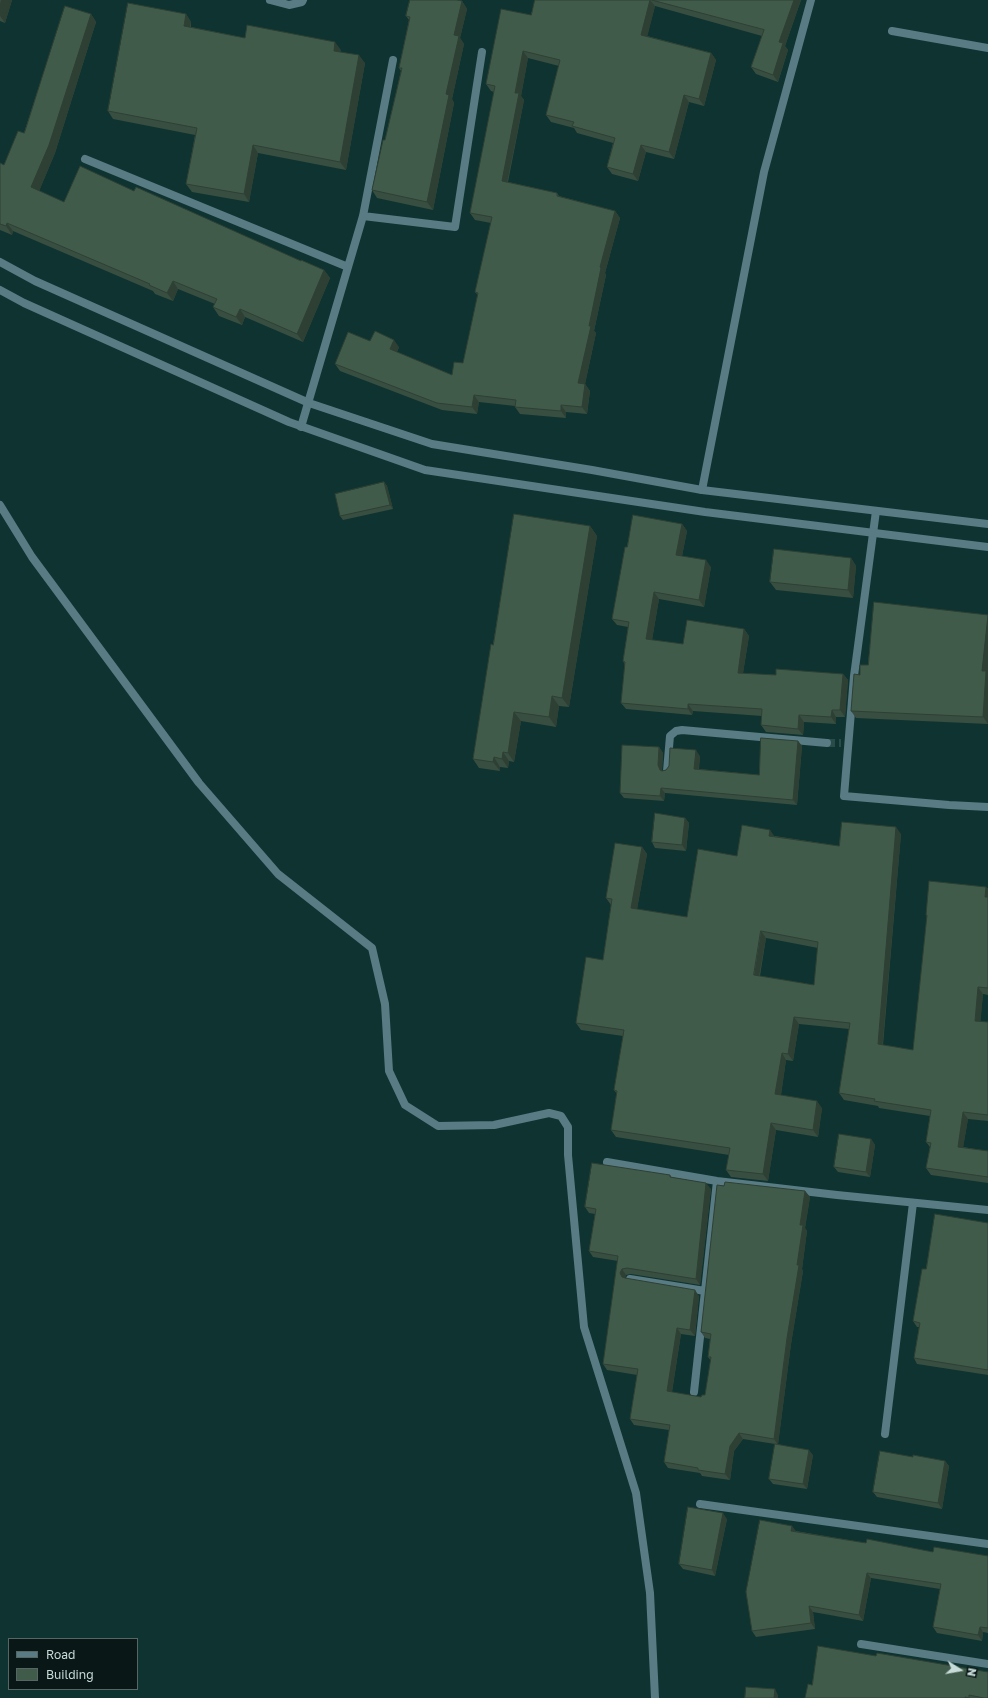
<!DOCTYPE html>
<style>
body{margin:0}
#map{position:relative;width:988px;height:1698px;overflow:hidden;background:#0e3330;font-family:"Golos Text",sans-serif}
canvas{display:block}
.legend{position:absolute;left:8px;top:1638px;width:130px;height:52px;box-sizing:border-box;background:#091816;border:1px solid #556664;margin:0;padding:5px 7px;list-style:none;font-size:12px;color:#c7dbd8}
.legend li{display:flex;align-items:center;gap:8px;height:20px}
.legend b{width:20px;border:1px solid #556664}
.north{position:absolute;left:940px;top:1650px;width:40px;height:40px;-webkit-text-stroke:3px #091816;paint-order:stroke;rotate:101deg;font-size:11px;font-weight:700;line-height:16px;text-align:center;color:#c7dbd8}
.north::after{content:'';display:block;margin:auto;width:14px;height:18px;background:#c7dbd8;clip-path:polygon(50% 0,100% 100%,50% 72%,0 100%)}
</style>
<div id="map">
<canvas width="988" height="1698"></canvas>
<ul class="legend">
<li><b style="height:5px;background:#587b84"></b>Road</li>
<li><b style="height:11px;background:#415b4a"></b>Building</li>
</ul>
<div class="north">N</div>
</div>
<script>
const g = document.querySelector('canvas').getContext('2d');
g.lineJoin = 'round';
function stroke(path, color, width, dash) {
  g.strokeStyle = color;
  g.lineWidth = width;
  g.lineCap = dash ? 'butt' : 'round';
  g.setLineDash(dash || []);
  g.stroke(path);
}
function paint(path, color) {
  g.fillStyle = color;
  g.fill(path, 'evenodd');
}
const minorTunnel = new Path2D(`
 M827 743H841`);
const service = new Path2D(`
 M892 31 988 48
 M85 159 348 267
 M363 216 455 227 482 52
 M301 427 363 216 393 60`);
const minor = new Path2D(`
 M270 0 289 5 302 2 303 0
 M702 490 764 172 811 0
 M0 505 32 557 199 783 278 874 372 948 385 1004 389 1071 405 1105 438 1126 494 1125 549 1113 561 1116 568 1127V1155L584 1327 636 1493 650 1593 655 1698
 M876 511 854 676 844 796 949 805 988 807
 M667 771 670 736 676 731 682 730 827 743
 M607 1162 717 1181 837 1195 988 1210
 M630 1279 705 1291
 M694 1392 717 1181
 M885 1434 913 1203
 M700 1504 988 1544
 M861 1644 988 1664`);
const tertiary = new Path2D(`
 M0 262 35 281 309 403 432 444 592 470 702 490 988 524
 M0 290 24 303 289 422 425 470 705 512 988 547`);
const wall = new Path2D(`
 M0 0H12L5 23 0 21Z
 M535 0H801L785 46 788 50 778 82 756 74 751 67 762 36 655 6 647 36 711 53 716 60 704 106 689 102 674 159 646 152 638 181 612 174 607 167 613 143 577 133 574 128 551 122 546 115 559 66 528 58 521 96 524 100 508 182 557 193 559 196 615 211 620 218 605 273 606 275 594 331 596 333 585 384 590 391 587 414 566 412V418L520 414 515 407V406L479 402 477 414 442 410 340 371 335 364 370 341 399 347 397 352 452 375 463 363 478 295 475 292 491 223 475 220 470 213 494 92 491 91 486 84 531 15Z
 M462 1 467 9 460 38 464 44 452 99 454 103 433 210 377 198 372 190 385 140 401 71 399 68 409 20 406 16Z
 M91 14 96 22 55 153 39 191 64 202 134 191 301 261 324 270 330 278 303 342 245 317 242 325 219 316 213 307 215 304 178 289 173 301 155 294 153 291 13 231 12 235 0 230V163L4 165 24 133Z
 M186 14 191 22V27L245 38 341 50 340 52 365 63 346 170 258 153 249 202 192 192 186 184 195 135 113 119 108 111Z
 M384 482 387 486 393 509 343 520 340 516Z
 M682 524 687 531 682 556 711 567 704 607 659 599 652 640 683 644 744 629 749 636 743 673 776 675 843 674 848 680 845 717H836V724L804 722 803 735 766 732 761 725 762 716 693 711 692 715 626 709 621 703 625 665 623 661 628 627 617 625 612 619 627 547Z
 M590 526 597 536 569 707 559 706 556 727 521 721 514 762 509 761 508 768 500 767V771L479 768 473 759 493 645Z
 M851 558 856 566 853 598 776 590 770 582Z
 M988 674V724L856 718 851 711 860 675Z
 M798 741 802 746 797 805 665 793 664 801 624 798 620 793 659 747 663 753 662 771 666 770 700 756 699 769 759 775Z
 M685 818 689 823 686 851 655 848 652 842Z
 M901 834 883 1045 913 1050 927 917 926 915 986 887 988 889V995L983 994 980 1022H988V1121L968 1119 963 1147 988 1151V1183L931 1175 926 1168 930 1147 926 1142 930 1116 879 1108 878 1106 844 1100 839 1093 849 1029 799 1024 793 1061 786 1060 781 1095 822 1108 818 1137 776 1130 768 1181 731 1177 726 1170 729 1155 616 1137 611 1130 617 1094 614 1090 623 1036 581 1030 576 1023 603 960 611 905 606 898 642 847 647 854 637 909 687 917 737 856 775 836 839 846ZM766 938 818 948 814 985 760 976Z
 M871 1139 875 1145 870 1177 838 1172 834 1167Z
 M670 1175 672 1178 711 1189 700 1285 631 1274 626 1275 625 1278 699 1296 695 1336 681 1334 672 1392 701 1397 705 1395 711 1361 708 1357 710 1339 705 1338 701 1332 724 1186 805 1191 810 1197 805 1228 807 1231 802 1269 803 1271 791 1344 778 1444 813 1455 807 1489 773 1484 769 1479 775 1444 743 1439 734 1451 730 1480 702 1476 700 1473 668 1468 664 1462 669 1430 634 1425 630 1419 637 1375 607 1370 603 1364 618 1261 593 1257 589 1251 595 1214 589 1213 585 1207Z
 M988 1223V1375L917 1364 914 1358 919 1327H917L913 1321 926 1269Z
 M945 1461 949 1466 942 1509 877 1497 873 1492Z
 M727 1519 715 1576 683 1569 679 1564Z
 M796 1531 866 1543 933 1552 988 1556V1633L983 1632 982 1641 937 1633 933 1627 940 1589 871 1578 863 1621 813 1612 815 1629 756 1637 752 1631Z
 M876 1656 988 1698H805L812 1685Z`);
const shadedWall = new Path2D(`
 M1 0H12L5 23 0 16V4Z
 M650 0 655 6 646 42 641 35Z
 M794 0H801L785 46 788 50 778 82 773 75 779 42Z
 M462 1 467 9 460 38 464 44 452 99 454 103 433 210 427 202 454 35Z
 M91 14 96 22 55 153 37 196 31 187Z
 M186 14 191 22 189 34 184 26Z
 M335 42 341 50 339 59 334 51Z
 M523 51 528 58 521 96 524 100 506 188 502 181 515 93Z
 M711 53 716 60 704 106 699 99Z
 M359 55 365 63 346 170 340 162Z
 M684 95 689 102 674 159 669 152Z
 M253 145 258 153 249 202 244 194Z
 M641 145 646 152 638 181 633 174Z
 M615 211 620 218 605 273 606 275 594 331 596 333 585 384 590 391 587 414 582 407 578 383 589 326 600 267Z
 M7 223 13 231 12 235 6 226Z
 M324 270 330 278 303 342 297 334Z
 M173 281 178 289 173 301 167 293Z
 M240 309 245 317 242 325 236 317Z
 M394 340 399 347 395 356 390 349Z
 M474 395 479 402 477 414 472 407Z
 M561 405 566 412V418L561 411Z
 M384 482 387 486 393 509 390 505Z
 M682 524 687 531 681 561 676 555Z
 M590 526 597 536 569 707 562 698Z
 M851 558 856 566 853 598 848 590Z
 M706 560 711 567 704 607 699 600Z
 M654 592 659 599 651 646 646 639Z
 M988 615V724L983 717 982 671Z
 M744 629 749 636 742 679 738 673Z
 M843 674 848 680 845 717 840 710Z
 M552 696 559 706 556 727 549 717Z
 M688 704 693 711 692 715 688 709Z
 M832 710 836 717V724L831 717Z
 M514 712 521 721 514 762 508 753Z
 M799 715 804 722 803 735 798 729Z
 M798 741 802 746 797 805 793 800Z
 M659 747 663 753 662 771 660 770 658 765Z
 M696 750 700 756 698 774 694 769Z
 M503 752 509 761 508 768 502 759Z
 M494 757 500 767V771L493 762Z
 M661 788 665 793 664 801 660 796Z
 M685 818 689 823 686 851 682 845Z
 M896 827 901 834 882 1051 878 1044Z
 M770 830 775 837 769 836Z
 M642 847 647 854 636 915 631 908Z
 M986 887 988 889V901L985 897Z
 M761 931 766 938 758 982 754 975Z
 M978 987 983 994 980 1028 975 1021Z
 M794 1017 799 1024 793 1061 788 1054Z
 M782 1053 786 1060 780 1101 775 1094Z
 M817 1101 822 1108 818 1137 813 1130Z
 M963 1112 968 1119 962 1154 958 1147Z
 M771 1123 776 1130 768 1181 763 1174Z
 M871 1139 875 1145 870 1177 866 1172Z
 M706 1183 711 1189 700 1285 696 1279Z
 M805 1191 810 1197 805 1228 807 1231 802 1269 803 1271 791 1344 778 1445 774 1439 797 1265 800 1225Z
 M622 1269 626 1275 625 1279 622 1277 620 1273Z
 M695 1290 699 1296 695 1336 690 1330Z
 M677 1328 681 1334 671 1397 667 1391Z
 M739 1433 743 1439 734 1451 730 1480 725 1474 730 1446Z
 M809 1450 813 1455 807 1489 803 1484Z
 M945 1461 949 1466 942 1509 938 1503Z
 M723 1513 727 1519 715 1576 712 1570Z
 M792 1526 796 1531 795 1537 791 1531Z
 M867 1573 871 1578 863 1621 859 1615Z
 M809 1606 813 1612 815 1629 811 1623Z
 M980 1627 983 1632 982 1641 978 1635Z
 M775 1689 778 1695V1698H774Z`);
const building = new Path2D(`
 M410 0H457L462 1 454 35 459 36 446 94 449 95 427 202 372 190 383 140H385L402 68H399L410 17 406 16Z
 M535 0H650L641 35 711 53 699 99 684 95 669 152 641 145 633 174 607 167 615 138 572 126 574 122 546 115 560 60 523 51 515 93H519L502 181 557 193V196L615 211 600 267 601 268 589 326H591L578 383 585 384 582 407 561 405V411L515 407 516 400 474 395 472 407 437 403 335 364 348 332 370 341 375 331 394 340 390 349 452 375 454 362 463 363 478 293 475 292 492 217 470 213 495 86 486 84 501 9 531 15Z
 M652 0H794L779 42 783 43 773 75 751 67 764 30Z
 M128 3 186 14 184 26 245 38 247 25 335 42 334 51 359 55 340 162 253 145 244 194 186 184 197 128 108 111Z
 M65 6 91 14 49 145 31 187 64 202 80 166 134 191 136 187 301 261V260L324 270 297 334 240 309 236 317 213 307 217 299 173 281 167 293 149 285 150 284 7 223 6 226 0 224V163L4 165 18 131 24 133Z
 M384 482 390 505 340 516 335 494Z
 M514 514 590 526 562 698 552 696 549 717 514 712 508 753 503 752 502 759 494 757 493 762 473 759 491 644 493 645Z
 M633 515 682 524 676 555 706 560 699 600 654 592 646 639 683 644 687 620 744 629 738 673 776 675V669L843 674 840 710H832L831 717 799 715 798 729 761 725 762 709 688 704V709L621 703 625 662 623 661 629 622 612 619 625 547H627Z
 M774 549 851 558 848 590 770 582Z
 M874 602 988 615 982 671H986L983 717 851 711 854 674 860 675V665H868Z
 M761 738 798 741 793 800 661 788 660 796 620 793 622 745 659 747 658 765 660 770 662 771 666 770 669 766 670 748 696 750 694 769 759 775Z
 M655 813 685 818 682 845 652 842Z
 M842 822 896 827 878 1044 913 1050 927 915H926L929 881 986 887 985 897H988V988L978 987 975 1021 988 1022V1115L963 1112 958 1147 988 1151V1177L926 1168 931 1143 926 1142 931 1110 874 1101 875 1099 839 1093 850 1023 794 1017 788 1054 782 1053 775 1094 817 1101 813 1130 771 1123 763 1174 726 1170 730 1148 611 1130 617 1091 614 1090 624 1030 576 1023 586 957 603 960 612 899 606 898 615 843 642 847 631 908 687 917 698 849 737 856 742 825 770 830 769 836 839 846ZM761 931 818 942 814 985 754 975Z
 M839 1134 871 1139 866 1172 834 1167Z
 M592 1163 670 1175V1177L706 1183 696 1279 627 1268 622 1269 620 1273 622 1277 625 1278 695 1290 690 1330 677 1328 667 1391 701 1397 702 1395H705L711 1357H708L711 1334 701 1332 717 1185 724 1186 725 1182 805 1191 800 1225H803L797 1265H799L787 1338 774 1439 739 1433 730 1446 725 1474 698 1470V1468L664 1462 670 1425 630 1419 638 1369 603 1364 618 1256 589 1251 596 1209 585 1207Z
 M935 1214 988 1223V1370L914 1358 920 1323 913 1321 922 1269H926Z
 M775 1444 809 1450 803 1484 769 1479Z
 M880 1451 913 1457V1455L945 1461 938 1503 873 1492Z
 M688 1507 723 1513 712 1570 679 1564Z
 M760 1520 792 1526 791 1531 866 1543 867 1539 933 1552 934 1547 988 1556V1628L980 1627 978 1635 933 1627 941 1584 867 1573 859 1615 809 1606 811 1623 752 1631 746 1592Z
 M818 1646 876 1656 877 1653 988 1672V1698H984L969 1695V1698L965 1697V1698H805L808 1684 812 1685Z
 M746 1687 775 1689 774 1698H745Z`);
stroke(minorTunnel, '#2a4c49', 8, [8, 4]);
stroke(service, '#587b84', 8);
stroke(minor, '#587b84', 8);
stroke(tertiary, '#587b84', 8);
paint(wall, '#384e40');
paint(shadedWall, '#2e4034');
paint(building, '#415b4a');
stroke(building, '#2e4034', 1);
</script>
